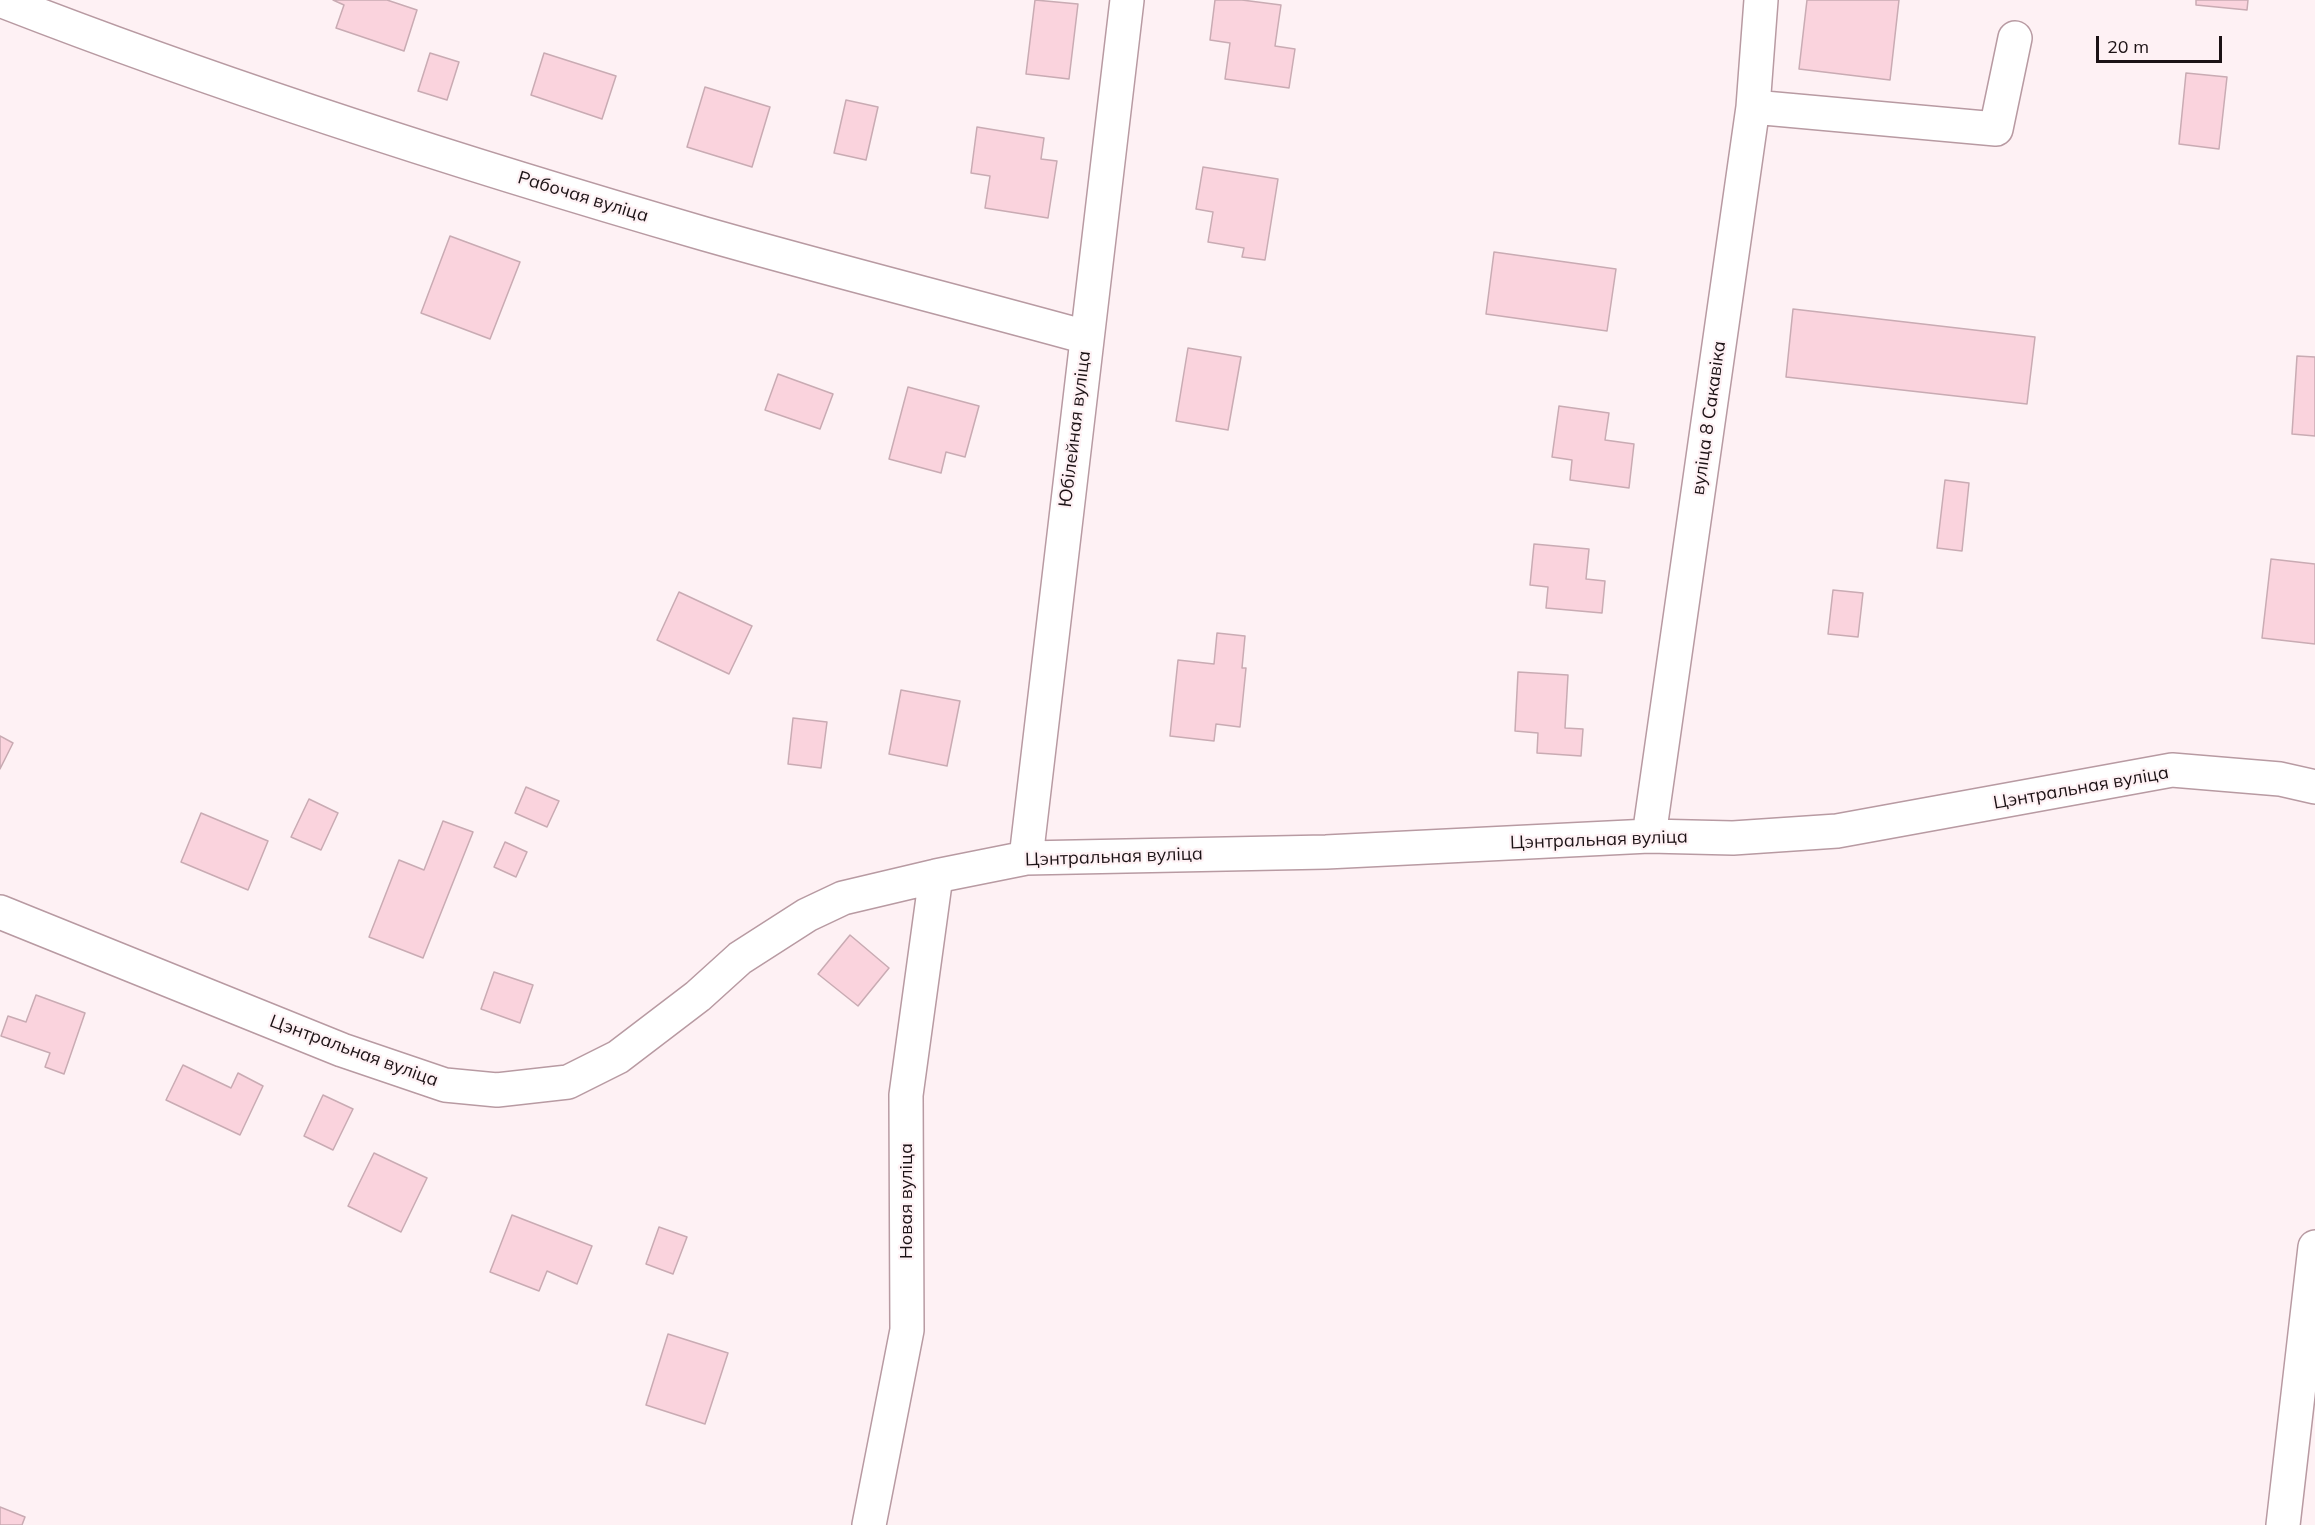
<!DOCTYPE html>
<meta charset="utf-8">
<style>
body{margin:0}
#map{position:relative;width:2315px;height:1525px;overflow:hidden;background:#fef1f4;font-family:Mulish,sans-serif}
canvas{display:block}
.scale{position:absolute;left:2096px;top:36px;width:126px;height:27px;box-sizing:border-box;border:3px solid #1c1215;border-top:0;padding-left:8px;font-size:18px;line-height:21px;white-space:nowrap;color:#1c1215;-webkit-text-stroke:4px #fef1f4;paint-order:stroke}
</style>
<div id="map">
<canvas width="2315" height="1525"></canvas>
<div class="scale">20 m</div>
</div>
<script>
const g = document.querySelector('canvas').getContext('2d');
g.lineJoin = 'round';
function paint(path, color) {
  g.fillStyle = color;
  g.fill(path, 'evenodd');
}
function stroke(path, color, width, dash) {
  g.strokeStyle = color;
  g.lineWidth = width;
  g.lineCap = dash ? 'butt' : 'round';
  g.setLineDash(dash || []);
  g.stroke(path);
}
function write(font, color, halo, rows, align = 'center') {
  g.font = font + ' Mulish,sans-serif';
  g.lineWidth = 4.5;
  g.setLineDash([]);
  g.textBaseline = 'middle';
  g.strokeStyle = halo;
  g.fillStyle = color;
  for (const [text, x, y, turn = 0] of rows) {
    g.save();
    g.translate(x, y);
    g.rotate((+turn || 0) * Math.PI / 180);
    g.textAlign = isNaN(turn) ? turn : align;
    if (halo) g.strokeText(text, 0, 0);
    g.fillText(text, 0, 0);
    g.restore();
  }
}
const building = new Path2D(`
 M333 0H387L417 10 404 51 336 28 344 5Z
 M1035 0 1078 4 1069 79 1026 74Z
 M1215 0H1242L1281 5 1275 46 1295 49 1289 88 1225 79 1230 43 1210 40Z
 M1807 0H1899L1890 80 1799 69Z
 M2196 0H2248L2247 10 2196 5Z
 M430 53 459 62 447 100 418 91Z
 M544 53 616 76 602 119 531 95Z
 M2186 73 2227 77 2219 149 2179 144Z
 M705 87 770 107 752 167 687 147Z
 M846 100 878 107 866 160 834 153Z
 M977 127 1044 138 1041 159 1057 161 1048 218 985 208 990 176 971 173Z
 M1203 167 1278 179 1265 260 1242 257 1244 248 1208 242 1213 212 1196 209Z
 M450 236 520 262 490 339 421 313Z
 M1494 252 1616 269 1607 331 1486 314Z
 M1793 309 2035 337 2027 404 1786 377Z
 M1188 348 1241 357 1228 430 1176 421Z
 M2297 356 2315 357V436L2292 434Z
 M778 374 833 394 820 429 765 410Z
 M908 387 979 406 965 457 946 452 941 473 889 459Z
 M1559 406 1609 413 1605 440 1634 444 1629 488 1570 480 1572 460 1552 457Z
 M1945 480 1969 483 1962 551 1937 548Z
 M1534 544 1589 549 1586 579 1605 581 1602 613 1546 608 1548 587 1530 585Z
 M2271 559 2315 564V644L2262 638Z
 M1833 590 1863 593 1858 637 1828 634Z
 M679 592 752 626 729 674 657 640Z
 M1217 633 1245 636 1242 668H1246L1240 727 1216 724 1214 741 1170 736 1178 660 1214 664Z
 M1518 672 1568 675 1565 728 1583 729 1581 756 1537 753 1538 733 1515 731Z
 M901 690 960 701 947 766 889 754Z
 M793 718 827 722 821 768 788 764Z
 M0 736 13 743 0 769Z
 M526 787 559 801 547 827 515 813Z
 M309 799 338 813 321 850 291 837Z
 M201 813 268 841 248 890 181 862Z
 M443 821 473 832 423 958 369 937 399 860 424 870Z
 M505 842 527 852 516 877 494 867Z
 M850 935 889 968 858 1006 818 974Z
 M494 972 533 985 520 1023 481 1009Z
 M36 995 85 1013 64 1074 45 1067 50 1053 1 1036 8 1016 26 1022Z
 M183 1065 231 1088 238 1073 263 1086 240 1135 166 1100Z
 M323 1095 353 1109 333 1150 304 1136Z
 M374 1153 427 1178 401 1232 348 1206Z
 M512 1215 592 1246 577 1284 547 1271 539 1291 490 1272Z
 M659 1227 687 1237 673 1274 646 1264Z
 M668 1334 728 1353 705 1424 646 1405Z
 M0 1507 25 1517 22 1525H0Z`);
const minor = new Path2D(`
 M0 0C231 90 467 165 705 234 831 270 959 302 1086 337
 M1753 107 1996 129 2015 38
 M1649 836 1753 107 1761 0
 M1026 858 1127 0
 M0 912 342 1050 445 1085 497 1090 568 1082 618 1057 698 996 740 958 807 915 843 898 936 876 1026 858 1326 852 1649 836 1733 838 1837 831 2172 770 2280 779 2315 787
 M869 1525 907 1330 906 1095 936 876
 M2283 1525 2315 1247`);
const streetNames = [
 ["Рабочая вуліца",583,197,17],
 ["вуліца 8 Сакавіка",1709,418,-82],
 ["Юбілейная вуліца",1075,429,-83],
 ["Цэнтральная вуліца",2081,788,-10],
 ["Цэнтральная вуліца",1599,840,-2],
 ["Цэнтральная вуліца",1114,857,-2],
 ["Цэнтральная вуліца",354,1051,20],
 ["Новая вуліца",907,1201,-90]
];
paint(building, '#fad3dd');
stroke(building, '#c9abb3', 1.5);
stroke(minor, '#b89aa2', 36);
stroke(minor, '#fff', 33);
write('18px', '#1c1215', '#fef1f4', streetNames);
</script>
